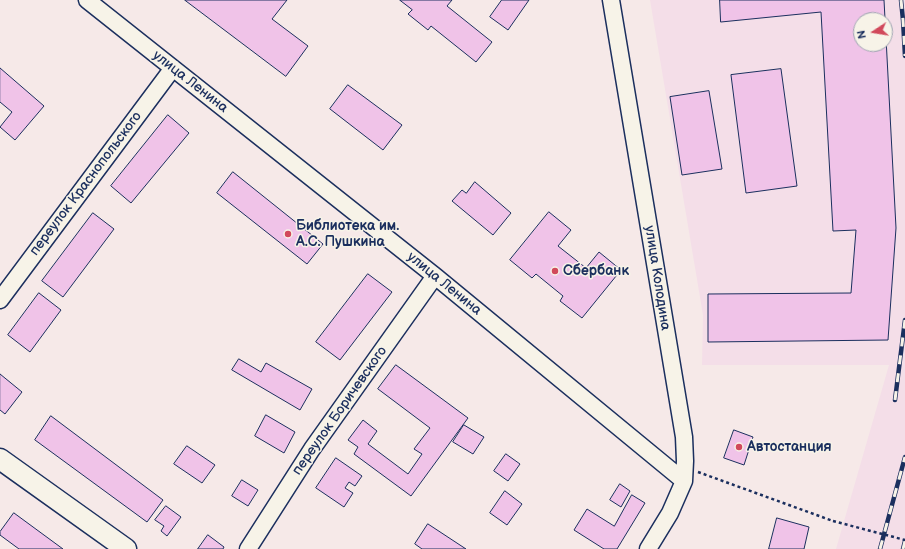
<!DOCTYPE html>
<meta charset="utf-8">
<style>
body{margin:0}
#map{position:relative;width:905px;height:549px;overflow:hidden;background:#f6e9e8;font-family:"Balsamiq Sans",sans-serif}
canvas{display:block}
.north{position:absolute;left:853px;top:12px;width:40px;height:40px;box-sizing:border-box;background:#f7f3e8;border:1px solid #9fa5b1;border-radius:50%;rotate:258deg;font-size:11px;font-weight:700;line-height:16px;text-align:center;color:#1b2f5e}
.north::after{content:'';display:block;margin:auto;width:14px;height:18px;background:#d1495b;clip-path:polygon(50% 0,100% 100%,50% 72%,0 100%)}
</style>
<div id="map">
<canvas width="905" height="549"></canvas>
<div class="north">N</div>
</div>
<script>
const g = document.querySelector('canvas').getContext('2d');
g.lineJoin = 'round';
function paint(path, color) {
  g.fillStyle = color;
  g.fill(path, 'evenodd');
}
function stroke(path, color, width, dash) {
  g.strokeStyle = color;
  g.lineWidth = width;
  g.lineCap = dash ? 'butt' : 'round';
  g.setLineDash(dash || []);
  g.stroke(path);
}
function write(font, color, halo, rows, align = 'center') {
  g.font = font + ' "Balsamiq Sans",sans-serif';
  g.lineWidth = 3;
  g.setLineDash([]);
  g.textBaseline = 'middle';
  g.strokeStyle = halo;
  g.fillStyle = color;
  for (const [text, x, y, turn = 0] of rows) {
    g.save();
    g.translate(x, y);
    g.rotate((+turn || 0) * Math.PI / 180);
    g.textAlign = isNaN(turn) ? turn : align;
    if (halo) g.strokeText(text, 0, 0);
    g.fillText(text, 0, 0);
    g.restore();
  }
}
const built = new Path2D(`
 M650 0H905V549H836L889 365H702L703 315ZM861 20H885V44H861Z`);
const building = new Path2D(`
 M185 0H287L272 19 308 46 286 76Z
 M400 0H452L447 6 492 42 476 62 431 26 428 30 408 14 412 10Z
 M502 0H529L508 30 490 17Z
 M720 0H884L896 228 888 340 708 342V294L851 293 856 230 833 231 821 12 721 22ZM861 20H885V44H861Z
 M0 68 44 106 15 140 0 127 12 112 0 102Z
 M781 69 797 186 746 193 731 75Z
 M348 85 402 125 383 150 330 109Z
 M709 91 722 169 682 175 670 97Z
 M168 115 189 133 131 203 111 186Z
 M233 172 323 244 307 264 217 193Z
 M475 182 511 213 493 235 452 201 462 190 466 193Z
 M549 212 571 230 558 246 586 268 599 252 621 270 582 318 560 301 563 296 536 274 532 278 510 260Z
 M93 213 114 229 63 297 42 281Z
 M368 274 392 292 340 360 316 342Z
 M39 293 61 310 30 352 8 335Z
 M239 359 261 372 266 363 312 389 300 410 232 370Z
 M396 365 468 418 411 496 354 454 358 447 348 440 363 420 377 431 368 444 408 474 422 454 414 449 430 428 378 389Z
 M0 374 22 392 5 414 0 410Z
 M266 415 295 432 284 453 255 436Z
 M51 416 163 500 147 522 35 440Z
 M464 425 484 437 473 454 453 442Z
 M734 430 753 437 744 465 724 458Z
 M187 446 215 465 202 483 174 464Z
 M506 454 520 464 508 481 494 471Z
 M336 458 362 476 355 486 349 482 345 488 353 493 344 507 316 488Z
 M242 480 258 490 248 506 232 496Z
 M620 484 630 491 621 507 610 500Z
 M505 491 522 504 507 525 490 513Z
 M632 495 645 503 617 549H604L574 530 587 509 614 526Z
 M166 506 181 517 167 536 161 531 164 526 155 520Z
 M14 513 63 549H19L0 535V532Z
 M777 518 809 527 804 549H769Z
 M428 524 466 549H422L415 544Z
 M208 535 224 547 223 549H198Z`);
const path = new Path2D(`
 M698 472 833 521`);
const minor = new Path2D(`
 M87 0 435 276 684 481
 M611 0 684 437 685 461 684 481 670 513 648 549
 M0 300 173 68
 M248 549 312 449 435 276`);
const tertiary = new Path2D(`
 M0 459 126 549`);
const rail = new Path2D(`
 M901 0 903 20 905 56
 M895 400 905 320
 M880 549 905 457
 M903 549 905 541`);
const pathBridge = new Path2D(`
 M833 521 905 540`);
const markers = [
 [288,234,4,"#d1495b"],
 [555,271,4,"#d1495b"],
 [739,447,4,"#d1495b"]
];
const streetNames = [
 ["улица Ленина",190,82,38],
 ["переулок Краснопольского",86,184,-53],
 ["улица Колодина",657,278,81],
 ["улица Ленина",444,284,39],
 ["переулок Боричевского",340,411,-55]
];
const poiNames = [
 ["Библиотека им.",296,226],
 ["А.С. Пушкина",296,242],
 ["Сбербанк",563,271],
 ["Автостанция",747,447]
];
paint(built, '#f4dee8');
paint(building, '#f0c3e8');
stroke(building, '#1b2f5e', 1);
stroke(minor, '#1b2f5e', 19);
stroke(tertiary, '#1b2f5e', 23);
stroke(path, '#1b2f5e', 2.5, [3, 3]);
stroke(minor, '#f7f3e8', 16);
stroke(tertiary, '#f7f3e8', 20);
stroke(rail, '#1b2f5e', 4.5);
stroke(rail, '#f7f3e8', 3, [9]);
stroke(pathBridge, '#1b2f5e', 2.5, [3, 3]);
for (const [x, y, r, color] of markers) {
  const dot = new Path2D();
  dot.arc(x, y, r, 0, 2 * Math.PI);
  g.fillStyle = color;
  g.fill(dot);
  stroke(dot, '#f7f3e8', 1.5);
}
write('14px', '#1b2f5e', '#f7f3e8', streetNames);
write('bold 14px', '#1b2f5e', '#f7f3e8', poiNames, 'left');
</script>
